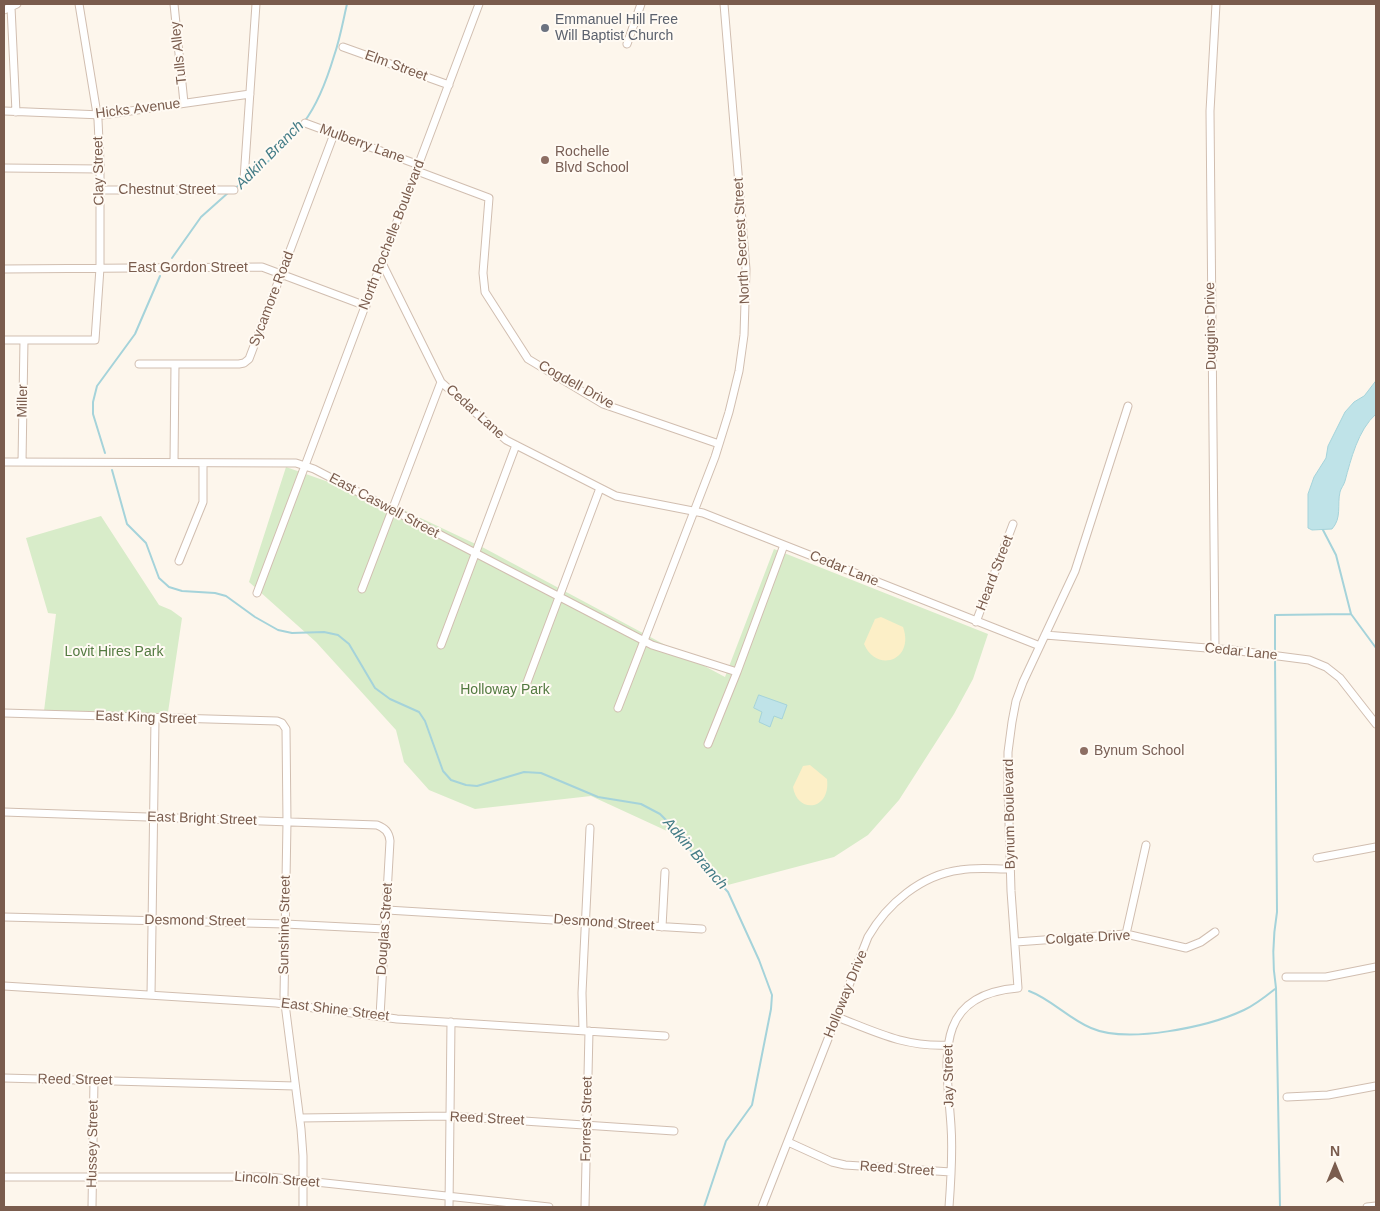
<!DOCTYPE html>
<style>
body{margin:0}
#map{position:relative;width:1380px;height:1211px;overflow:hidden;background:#fdf6ec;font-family:Arial,sans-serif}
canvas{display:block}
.frame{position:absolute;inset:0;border:5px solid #7a5c4d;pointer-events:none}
.north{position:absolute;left:1310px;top:1141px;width:50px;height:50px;-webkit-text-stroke:4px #fffaf3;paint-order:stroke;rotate:0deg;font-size:14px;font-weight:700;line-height:20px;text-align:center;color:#7a5c4d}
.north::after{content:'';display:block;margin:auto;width:18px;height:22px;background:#7a5c4d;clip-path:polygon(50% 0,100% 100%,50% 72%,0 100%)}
</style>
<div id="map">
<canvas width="1380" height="1211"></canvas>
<div class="frame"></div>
<div class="north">N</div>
</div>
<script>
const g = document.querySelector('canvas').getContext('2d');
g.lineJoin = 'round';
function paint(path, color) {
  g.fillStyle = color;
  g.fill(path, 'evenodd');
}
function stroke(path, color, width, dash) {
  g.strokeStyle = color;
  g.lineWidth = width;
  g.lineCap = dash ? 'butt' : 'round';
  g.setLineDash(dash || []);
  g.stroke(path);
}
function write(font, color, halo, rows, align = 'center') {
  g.font = font + ' Arial,sans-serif';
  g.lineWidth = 4;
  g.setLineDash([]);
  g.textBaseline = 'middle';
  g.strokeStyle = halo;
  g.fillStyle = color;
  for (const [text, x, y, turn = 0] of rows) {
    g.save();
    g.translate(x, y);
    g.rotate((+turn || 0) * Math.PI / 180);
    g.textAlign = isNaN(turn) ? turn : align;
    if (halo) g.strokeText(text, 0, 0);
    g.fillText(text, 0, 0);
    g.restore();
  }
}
const green = new Path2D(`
 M286 467 391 504 484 548 725 677 774 549 988 634 973 679 954 714 899 800 868 835 834 857 724 886 707 863 667 831 591 796 475 809 429 790 404 762 396 730 316 642 249 582Z
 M101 516 159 605 171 610 182 618 167 719 44 711 56 614 48 613 26 538Z`);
const sand = new Path2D(`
 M881 617 903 627C915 660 877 674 864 644L875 619Z
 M810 765 827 779C831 811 797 814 793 787L803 766Z`);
const water = new Path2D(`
 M1376 381V414C1358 430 1351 459 1345 481 1344 485 1341 488 1340 492 1337 505 1342 518 1332 529L1312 530 1308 528V494L1314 477 1326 458 1328 446 1345 412 1354 402 1364 396Z
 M759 695 787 705 782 719 774 716 770 727 759 722 762 712 754 708Z`);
const stream = new Path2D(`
 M235 188C261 170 285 147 304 122 317 105 328 76 334 56 340 39 343 21 347 4
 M172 258 201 217 229 192
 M105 453 93 414V402L97 386 135 334 160 276
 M112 470 127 524 146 543 159 578 169 587 182 591 215 593 226 596 255 617 278 630 292 633 324 632 338 635 349 644 375 688 390 699 419 712 425 721 443 771 451 780 466 785 477 786 524 772 541 773 598 797 641 804 660 814 681 835 692 853 728 892 759 960 772 995 771 1009 752 1105 726 1141 704 1207
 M1323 530 1336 555 1351 614 1376 648
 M1275 654V615L1351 614
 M1275 658 1277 912C1273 936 1272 964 1276 988L1280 1207
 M1029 991C1051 999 1069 1019 1091 1028 1127 1044 1208 1027 1244 1010 1255 1005 1265 997 1275 989`);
const minor = new Path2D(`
 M174 4 184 103
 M11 7 16 112
 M4 10 17 4
 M627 44 641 4
 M343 47 449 85
 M4 111 102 115 250 94
 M305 123 419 165
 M4 168 100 169
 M417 171 489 198 483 273 485 292 528 359 603 404 719 444
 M244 179 256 4
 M100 190H234
 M382 263 441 382 506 440 616 496 703 513 1040 646
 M4 269 262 267 366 306
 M4 340H95L100 268V162L98 120 79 4
 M139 364H239L244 363 249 359 334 134
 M4 462 296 463 314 469 652 645 737 672
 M22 462 24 340
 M174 462 175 365
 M179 561 203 502V463
 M362 589 441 382
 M257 593 479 4
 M976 622 1013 524
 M1045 635 1232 650 1309 660 1326 667 1340 678 1376 724
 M441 645 516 445
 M1215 648 1210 111 1216 4
 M526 685 600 488
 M618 708 715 457 729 412 739 371 744 335 746 269 724 4
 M4 713 277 721 282 723 286 729 287 822 284 996 301 1129 303 1156V1207
 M708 744 737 672 784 545
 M4 812 377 825C385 828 389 832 390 841L380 1016
 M1317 858 1376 847
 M387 910 702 929
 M4 917 285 924 385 929
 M662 927 665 872
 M1126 934 1146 845
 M1016 942 1126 934 1186 948 1201 942 1215 932
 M1286 977H1326L1376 967
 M4 986 276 1003 397 1019 665 1036
 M151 995 155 719
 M837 1017C876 1032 904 1047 948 1045
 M583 1030 582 993 590 828
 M4 1078 295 1086
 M1287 1097 1328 1095 1376 1086
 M300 1118 449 1116 674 1131
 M788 1142 832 1162 845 1165 951 1172
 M4 1177H269L549 1207
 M92 1207 94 1080
 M449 1207 451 1022
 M585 1207 589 1031
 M762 1207 868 937C887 904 921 875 960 870 976 867 994 869 1010 869
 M949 1207C951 1180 953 1153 951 1126 947 1063 930 995 1018 988L1011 891 1008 788V752L1012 722 1016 701 1023 682 1075 571 1128 406
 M1367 1207 1376 1206`);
const markers = [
 [545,28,5,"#6b7280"],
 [545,160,5,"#8d6e63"],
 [1084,751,5,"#8d6e63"]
];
const worshipNames = [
 ["Emmanuel Hill Free",555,20],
 ["Will Baptist Church",555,36]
];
const streetNames = [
 ["Tulls Alley",179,53,-96],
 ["Elm Street",396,66,20],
 ["Hicks Avenue",138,109,-7],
 ["Mulberry Lane",362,144,20],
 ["Clay Street",99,171,-91],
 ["Chestnut Street",167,190],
 ["North Rochelle Boulevard",392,235,-69],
 ["North Secrest Street",742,241,-93],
 ["East Gordon Street",188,268],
 ["Sycamore Road",272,299,-69],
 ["Duggins Drive",1211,326,-91],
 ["Cogdell Drive",576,385,29],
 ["Miller",23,401,-89],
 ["Cedar Lane",475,412,42],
 ["East Caswell Street",384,506,28],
 ["Cedar Lane",844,569,22],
 ["Heard Street",995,573,-69],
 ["Cedar Lane",1241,652,6],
 ["East King Street",146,718,2],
 ["Bynum Boulevard",1010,814,-91],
 ["East Bright Street",202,819,2],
 ["Desmond Street",195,921,1],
 ["Desmond Street",604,923,4],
 ["Sunshine Street",285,925,-89],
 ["Douglas Street",385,929,-86],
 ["Colgate Drive",1088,938,-3],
 ["Holloway Drive",846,994,-68],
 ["East Shine Street",335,1010,7],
 ["Jay Street",949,1076,-91],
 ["Reed Street",75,1080,1],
 ["Reed Street",487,1119,3],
 ["Forrest Street",587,1119,-89],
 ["Hussey Street",93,1144,-89],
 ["Reed Street",897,1169,4],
 ["Lincoln Street",277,1180,4]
];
const educationNames = [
 ["Rochelle",555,152],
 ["Blvd School",555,168],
 ["Bynum School",1094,751]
];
const parkNames = [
 ["Lovit Hires Park",114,652],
 ["Holloway Park",505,690]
];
const waterNames = [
 ["Adkin Branch",270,155,-45],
 ["Adkin Branch",695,854,49]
];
paint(green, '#d8ecc9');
paint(sand, '#fcefc7');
paint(water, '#bfe3e8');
stroke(water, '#a5d3da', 1);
stroke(stream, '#a5d3da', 2);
stroke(minor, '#d1beb0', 9);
stroke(minor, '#fff', 7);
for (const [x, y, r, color] of markers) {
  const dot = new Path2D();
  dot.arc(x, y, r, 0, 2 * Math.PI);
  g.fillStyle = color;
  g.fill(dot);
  stroke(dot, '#fffaf3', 2);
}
write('14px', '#5b616d', '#fffaf3', worshipNames, 'left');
write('14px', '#7a5c4d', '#fffaf3', streetNames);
write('14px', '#785e54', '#fffaf3', educationNames, 'left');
write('14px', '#537a41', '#fffaf3', parkNames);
write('italic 15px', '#437c86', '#fffaf3', waterNames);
</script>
